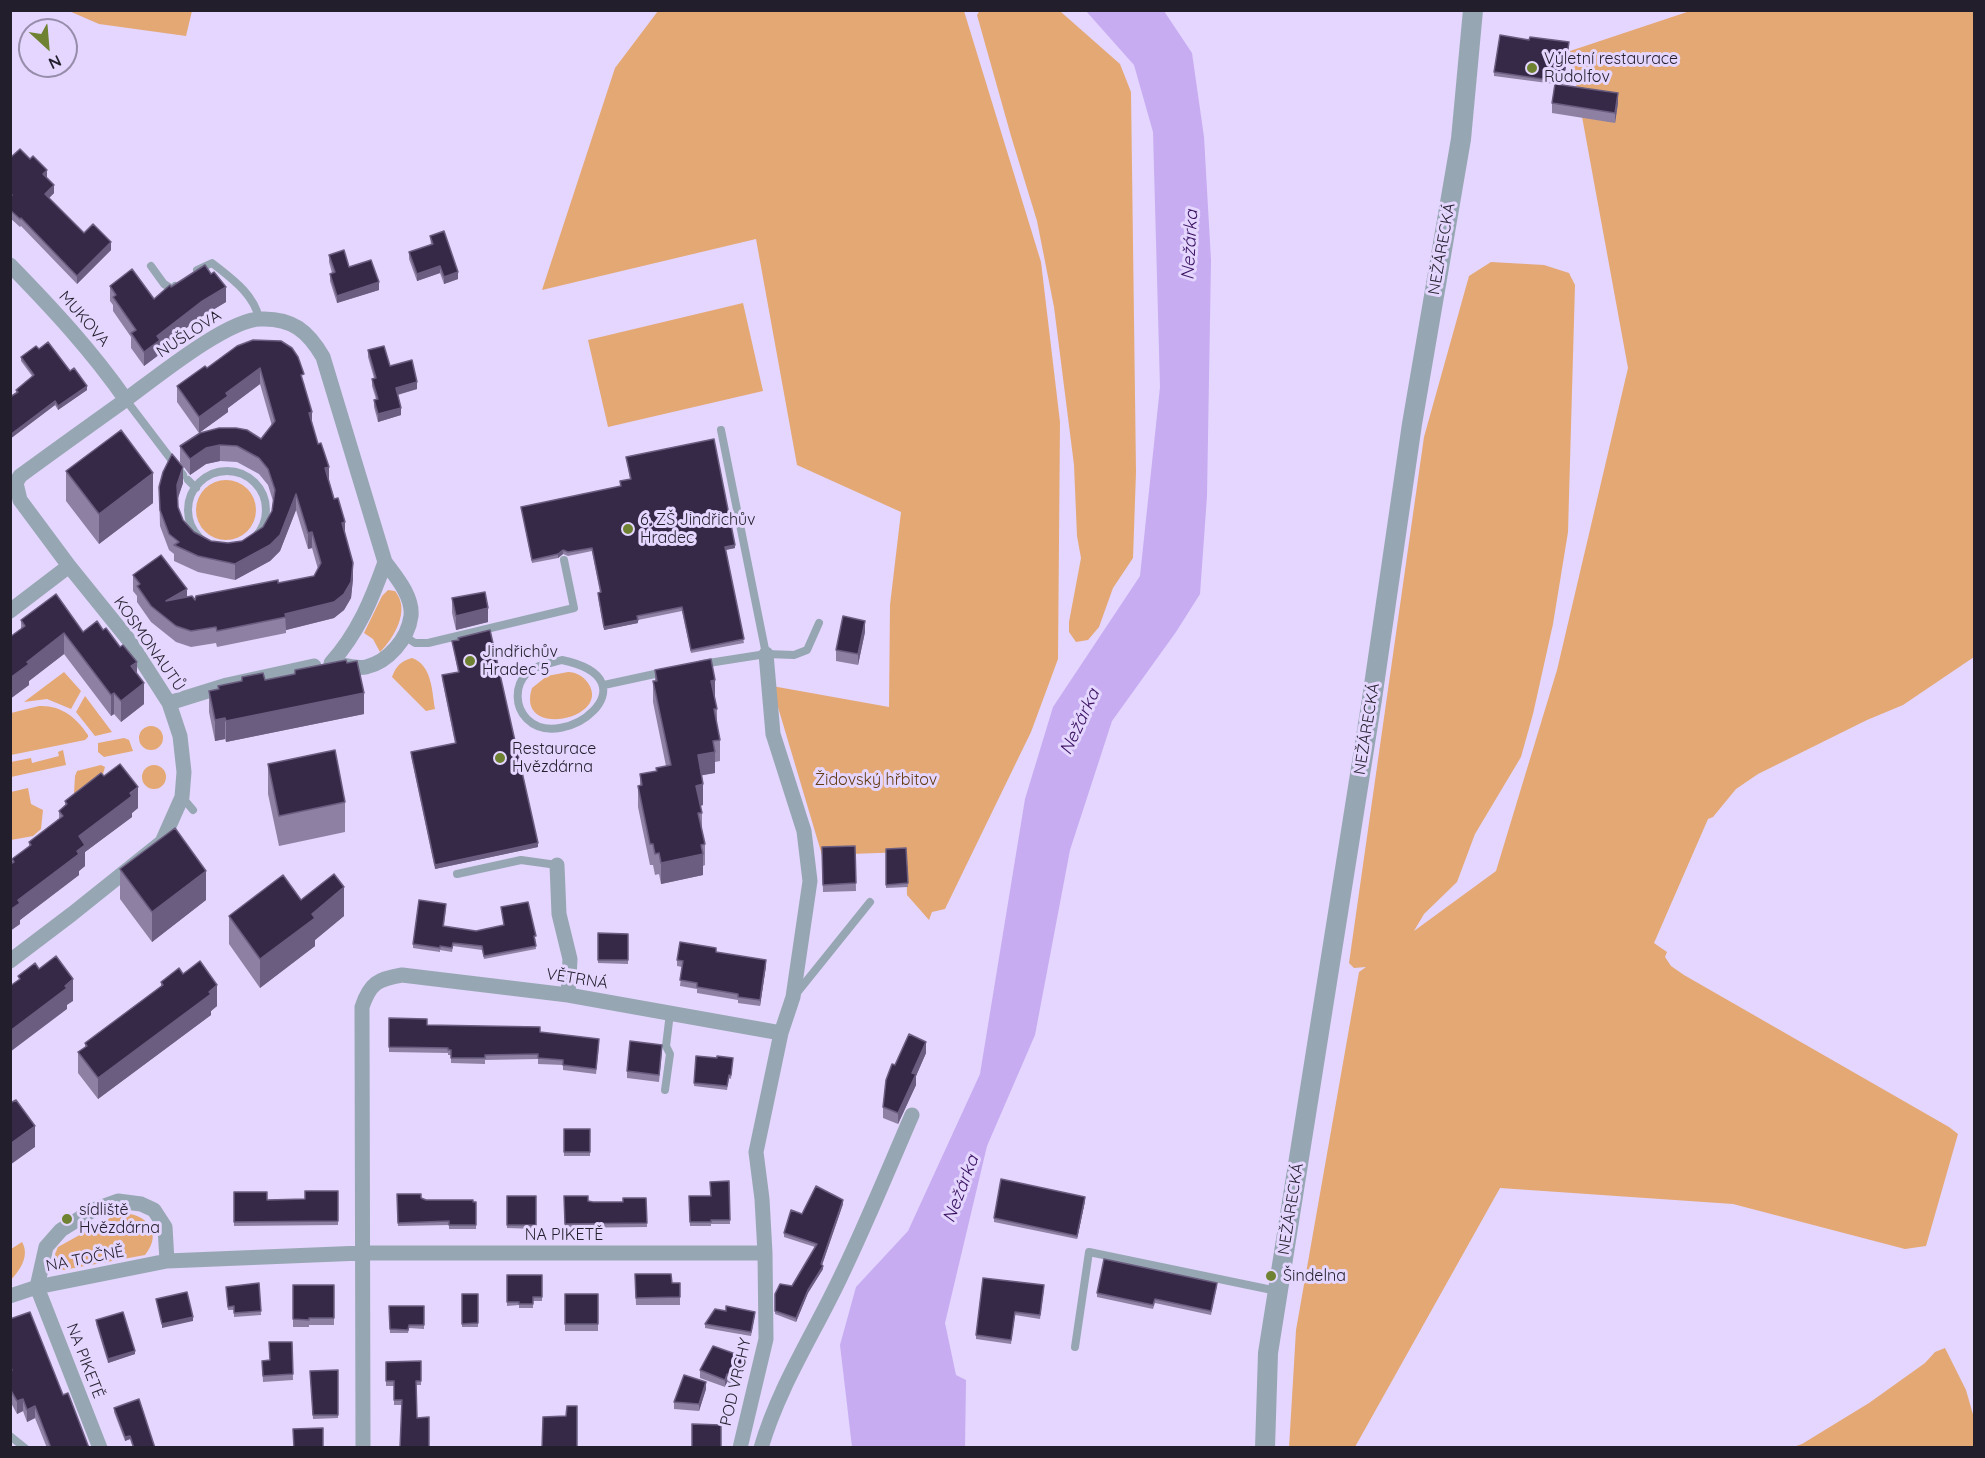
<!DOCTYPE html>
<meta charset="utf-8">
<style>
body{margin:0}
#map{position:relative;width:1985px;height:1458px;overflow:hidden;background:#e4d6fe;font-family:Quicksand,sans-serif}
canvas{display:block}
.frame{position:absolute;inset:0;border:12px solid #231e2c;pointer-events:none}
.north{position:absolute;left:18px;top:18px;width:60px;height:60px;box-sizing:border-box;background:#e4d6fe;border:2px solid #978caa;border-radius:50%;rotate:154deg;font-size:16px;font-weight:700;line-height:24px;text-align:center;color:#231e2c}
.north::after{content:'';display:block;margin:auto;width:21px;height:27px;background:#6e8232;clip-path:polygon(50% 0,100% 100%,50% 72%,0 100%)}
</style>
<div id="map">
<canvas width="1985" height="1458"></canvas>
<div class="frame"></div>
<div class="north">N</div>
</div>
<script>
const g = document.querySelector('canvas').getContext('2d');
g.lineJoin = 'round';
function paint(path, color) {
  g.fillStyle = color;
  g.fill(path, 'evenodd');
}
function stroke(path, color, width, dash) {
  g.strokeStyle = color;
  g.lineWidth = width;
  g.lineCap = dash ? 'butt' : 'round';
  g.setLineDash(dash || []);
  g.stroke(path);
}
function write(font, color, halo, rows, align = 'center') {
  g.font = font + ' Quicksand,sans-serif';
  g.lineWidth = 6;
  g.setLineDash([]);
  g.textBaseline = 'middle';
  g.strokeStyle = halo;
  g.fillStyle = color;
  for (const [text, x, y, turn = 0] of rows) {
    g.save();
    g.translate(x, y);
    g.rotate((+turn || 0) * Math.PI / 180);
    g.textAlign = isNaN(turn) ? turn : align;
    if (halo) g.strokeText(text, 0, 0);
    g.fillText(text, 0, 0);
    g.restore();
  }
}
const green = new Path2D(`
 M980 10 1061 12 1120 64 1131 92 1136 472 1133 558 1113 588 1099 627 1088 640 1076 642 1069 632V622L1081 558 1077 536 1074 465 1054 307 1037 221 1011 136 977 15Z
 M69 11H192L186 36 99 24Z
 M658 11H964L1041 262 1060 422 1058 659 1031 732 945 909 932 912 929 920 907 895 906 852 822 855 772 687V686L889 707 890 605 901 512 797 465 756 239 542 290 615 68Z
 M1690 11H1974V657L1903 705 1867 720 1758 774 1736 789 1713 817 1708 819 1654 943 1667 952 1665 957 1671 966 1684 975 1949 1127 1958 1134 1926 1246 1905 1249 1733 1204 1500 1188 1355 1447 1289 1448 1296 1330 1359 972 1366 967 1354 968 1349 963 1424 437 1469 276 1491 262 1544 265 1569 273 1575 285 1568 532 1553 624 1533 714 1521 757 1475 834 1457 882 1424 914 1414 931 1496 871 1557 670 1628 368 1570 51Z
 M743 303 763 391 608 427 588 340Z
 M196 510a30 30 0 1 1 60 0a30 30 0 1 1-60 0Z
 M388 590 395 591C411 610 394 638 380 652L373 639 364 633 382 596Z
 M412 658C432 665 432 691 435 709L426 711 392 677C396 666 401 661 412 658Z
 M64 672 81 691 71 709 47 699 24 702Z
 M568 672C576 672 583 676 588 683 613 719 515 740 532 688L547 676Z
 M85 696 112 732 95 736 76 712Z
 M39 706C61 705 76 717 88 735V737L85 740 11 755V713Z
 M139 738a12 12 0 1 1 24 0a12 12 0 1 1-24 0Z
 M124 738 129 740 133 751 104 757 98 752V743Z
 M63 750 66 765 11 777V762L31 758 32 763 59 756 58 752Z
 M142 777a12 12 0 1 1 24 0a12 12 0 1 1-24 0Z
 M101 765 105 767 103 774 77 793H74L75 776 77 771Z
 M28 788 31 804 43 810 41 829 33 836 11 840V792Z
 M119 1213C146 1212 164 1232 145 1255L63 1270 59 1268 55 1254 58 1247Z
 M22 1242C30 1256 20 1270 11 1280V1249Z
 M1945 1348 1966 1390 1974 1418V1447H1793L1802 1444 1869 1403 1925 1363 1935 1352Z`);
const water = new Path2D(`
 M1086 11H1164L1192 53 1204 137 1211 260 1207 496 1200 594 1176 632 1112 721 1070 850 1035 1035 987 1146 945 1323 956 1375 966 1380 965 1447H852L840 1345 856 1287 908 1231 980 1074 1025 799 1053 707 1140 576 1160 387 1153 132 1134 65Z`);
const service = new Path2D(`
 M151 266 164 284 172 289 175 286
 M197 270 212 263C232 279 253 293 259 318
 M126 400 183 475
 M721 430 766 654
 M188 510a39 39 0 1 1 78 0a39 39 0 1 1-78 0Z
 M188 480 196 488
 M404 636 415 643H428L574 608 564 560
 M562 660C657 680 563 755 527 719 515 707 514 686 527 673 536 665 551 663 562 660Z
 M702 664 766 654 794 655 807 650 819 623
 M604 685 664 672
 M182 797 193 810
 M457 874 521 860 557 865
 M796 994 870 902
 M665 1090 670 1054 666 1046 670 1013
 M1075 1347 1089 1252 1277 1291
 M10 1436 25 1448`);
const minor = new Path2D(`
 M10 265C52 308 92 351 126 400
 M10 611 69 566
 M331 663C358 633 372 599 385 562
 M169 703 227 685 314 666
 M557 865 559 914 570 959 568 995
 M10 961 72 914 162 842 182 797 184 772 180 736 169 703 128 639 69 566 20 500 16 483 20 476C54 451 89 426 124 401 153 380 227 319 261 319 292 318 308 331 323 357L385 562C396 577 413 596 411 616 408 639 388 662 366 667 357 669 347 666 338 664
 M10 1296 37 1287 167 1261 362 1253H765
 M100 1448 37 1287 46 1247 61 1230 93 1210 118 1201 141 1204 154 1210 165 1227 167 1261
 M363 1448 362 1007C370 983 378 979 402 975L568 995 781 1033
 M740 1448 766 1339 765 1253 762 1199 756 1152 781 1033 793 997 810 881 804 831 773 734 766 654
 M761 1448C779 1386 815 1332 842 1274 867 1222 889 1168 912 1115`);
const tertiary = new Path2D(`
 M1265 1448 1268 1353 1372 699 1412 424 1461 139 1473 10`);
const wall = new Path2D(`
 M1569 46 1563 85 1618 103 1615 123 1552 113V103L1555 84 1494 76V72Z
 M10 158 47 178 54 193 49 198 84 233 111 250 77 284 21 226 20 227 10 218Z
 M430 236 458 279 444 284 440 273 417 281 409 259V252L431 245Z
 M329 255 349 267 379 290 337 303 330 281V274L332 273 329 262Z
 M110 286 154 299 171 287 226 302 201 317 160 348V354L144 366 131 348V337L113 311V305L110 301Z
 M237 346 304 383 312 425 345 533 353 579 351 598 344 610 334 618 286 630V633L217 647 216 643 191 647 176 642 151 622 137 602V596L133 591V575L195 600 314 576 318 569 312 548 308 549 296 510 280 551 270 561 235 580 198 572 174 561V554L169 550 160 526 159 487 183 483 177 500 178 507 183 520 194 532 211 541 228 543 242 541 263 527 272 511 273 501 268 485 259 474 237 462 220 461 206 464 190 475 180 462V446L261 439 272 426 260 384 228 408V412L199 433 177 402V386L207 368Z
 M39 349 70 371 87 390 58 410 55 405 10 439V397L16 393V390L32 376 21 361V357Z
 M368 350 390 366 417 389 398 395 401 415 378 422 374 407V400L376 399 372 386V379L374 378 368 357Z
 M626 457 735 548 726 550 744 643 691 653 682 611 638 620V623L604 630 598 597V593L600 592 592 551 568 556 563 554 558 558 532 563 521 507 620 487V481L630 479Z
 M66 471 153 503 99 544 66 501Z
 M452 598 488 622 456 630 452 613Z
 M21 620 83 632 137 674 144 704 121 722 114 714 111 716 64 654 29 681V685L10 699V637L21 629Z
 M865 632 858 665 836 661V650Z
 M452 641 538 847 435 869 411 756V752L455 743 442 679V675L458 672Z
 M655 670 715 700 717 709V726L720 740V761L715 762V773L702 775 703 805 700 806 702 813V830L705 844V865L703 866V875L661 884 659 874 655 875 653 865H650L638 807V786L640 785V774L656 771V768L666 766 653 702V681H655Z
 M265 680 364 714 226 742 225 739 215 741 209 712V691L218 689V686Z
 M268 764 345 802V832L279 846 268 794Z
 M104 776 138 808 132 813V817L85 852V866L79 871V875L20 920V924L10 931V864L12 863V859L29 846V842L59 819V811L65 805V801Z
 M855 846 856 891 823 892 822 847Z
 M906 848 908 887 886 888V849Z
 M120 869 206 900 152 942 120 899Z
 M301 900 344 916 315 940V946L260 988 229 944V916Z
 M501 907 536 940H535L536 949 484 959 482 950 453 946 452 952 440 950V952L413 948V944L446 908 444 926 476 931 504 925Z
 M598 933 628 934V964L598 963Z
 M716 952 766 966 760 1006 738 1003V1000L697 993V989L680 986 682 967 677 966V960Z
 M183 974 217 1006 211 1011V1015L98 1099 78 1073V1052L85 1047V1043L161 986V982Z
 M389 1018 427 1025 540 1032 599 1045 596 1074 563 1070V1065L538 1064V1059L485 1060V1064L451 1063V1055H448V1053L389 1052Z
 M662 1052 659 1082 627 1078V1071Z
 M926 1053 916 1076V1085L898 1124 883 1118V1107L895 1065Z
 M696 1056 717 1058H733L731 1079 729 1078 727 1090 694 1086Z
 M564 1129H590V1156H564Z
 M729 1181 730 1224H711V1226H690L689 1196H711Z
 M338 1191V1225L234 1226V1192L267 1200 305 1199Z
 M397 1194 426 1200 476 1202V1229H449V1225L398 1226Z
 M507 1196H536V1229L507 1228Z
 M564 1196 593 1202H623L646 1198 647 1227 565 1228Z
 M1085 1201 1077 1239 994 1222V1218Z
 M843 1204 822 1265 823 1269 808 1293 796 1322 775 1314V1294L792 1286 815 1247 784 1237V1233L802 1214Z
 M635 1274 672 1283H680V1305H636Z
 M507 1275H542V1301H533V1308H519V1305L507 1306Z
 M259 1283 261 1315 234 1317V1310H228L226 1287Z
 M293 1285H334V1325H309V1327H293Z
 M1217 1286 1211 1315 1155 1303 1153 1309 1097 1297V1293Z
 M1044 1289 1040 1319 1015 1315 1011 1344 976 1339V1335Z
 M462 1294H478V1327H462Z
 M565 1294H598V1331H565Z
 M389 1306H424V1329L409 1328 408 1333H390Z
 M755 1315 751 1336 705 1328V1324Z
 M10 1319 63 1395 89 1448H47L35 1418 27 1422 23 1411 17 1414 10 1401Z
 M96 1320 135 1354 108 1363 96 1324Z
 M292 1342 293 1380 263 1382 262 1361 269 1360Z
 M421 1361V1385H416L417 1418 429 1448 402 1405H394V1386H386V1362Z
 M744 1364 736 1385 727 1382 725 1387 700 1378V1370Z
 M338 1370V1418L313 1419 310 1371Z
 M706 1389 699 1411 674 1409V1402Z
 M114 1408 155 1448H133L130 1439 125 1441 114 1412Z`);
const shadedWall = new Path2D(`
 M1618 93V103L1615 123V113Z
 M47 170V178L43 174Z
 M54 185V193L45 202V194Z
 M111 242V250L77 284V276Z
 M440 266V273L417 281V274Z
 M458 272V279L444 284V277Z
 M379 282V290L337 303V296Z
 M226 287V302L201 317 160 348V354L144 366V352L157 336 201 302Z
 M260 368V384L228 408V412L199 433V417L226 393Z
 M417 382V389L396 395V388Z
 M87 386V390L58 410V406Z
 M55 401V405L10 439V435Z
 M401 408V415L378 422V414Z
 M312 412V428L309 413Z
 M220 445V461L206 464 190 475V459L206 448Z
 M183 467V483L177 501V485Z
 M329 467V483L325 468Z
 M153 473V503L99 544V514Z
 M296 494V510L280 551 270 561 235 580V564Z
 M345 522V538L342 523Z
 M312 532V548L308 549V533Z
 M735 545V548L725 550V547Z
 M563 550V554L558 558V554Z
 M353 563V579L351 598 344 610 334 618 286 630 285 614Z
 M187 589V606L166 601Z
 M488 608V622L456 630V616Z
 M638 620V623L604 630V627Z
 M865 621V632L858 665V654Z
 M64 633V654L29 681V685L10 699V678L27 662Z
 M137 662V684L131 666Z
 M715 680V702L711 681Z
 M144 683V704L121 722V701Z
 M114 693V714L111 716V695Z
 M364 693V714L226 742V721Z
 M225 718V739L215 741V720Z
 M715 752V773L698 776V755Z
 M703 784V805L696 807V786Z
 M138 787V808L132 813V817L85 852V866L79 871V875L20 920V924L10 931V910L18 900 79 836Z
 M538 843V847L435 869V865Z
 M703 854V875L661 884V863Z
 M206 871V900L152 942V912Z
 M344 887V916L315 940V946L260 988V959L312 914Z
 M766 960V966L760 1006V1000Z
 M73 979V1001L67 1005V1009L10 1052V1031Z
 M217 985V1006L211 1011V1015L98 1099V1078Z
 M926 1042V1053L916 1076V1085L898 1124V1113L912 1073Z
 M35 1126V1147L10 1165V1144Z
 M1085 1197V1201L1077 1239V1236Z
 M843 1200V1204L821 1268V1264Z
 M823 1266V1269L808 1293 796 1322V1318L808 1290Z
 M193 1317V1321L162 1328V1324Z
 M135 1351V1354L108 1363V1359Z
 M744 1357V1364L736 1385V1378Z
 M727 1374V1382L725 1387V1380Z
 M706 1382V1389L699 1411V1404Z
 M23 1399V1411L17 1414V1401Z
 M35 1406V1418L27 1422V1410Z
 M130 1436V1439L125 1441V1437Z`);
const building = new Path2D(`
 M1500 35 1529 40 1530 37 1569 42 1563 82 1494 72Z
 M1555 84 1618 93 1615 113 1552 103Z
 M20 149 30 159 33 156 47 170 43 174 54 185 45 194 84 233 93 224 111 242 77 276 21 218 20 219 10 210V197L12 195 10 194V158Z
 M444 231 458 272 444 277 440 266 417 274 409 252 433 244 430 236Z
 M344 250 349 267 371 260 379 282 337 296 330 274 335 272 329 255Z
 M205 265 211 274 214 272 226 287 201 302 157 336 160 340 144 352 131 333 136 330 113 297 116 295 110 286 132 269 154 299 170 285 171 287Z
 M253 340 281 341 292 348 298 357 304 374 301 375 312 412 309 413 318 444 321 443 329 467 325 468 334 499 338 498 345 522 342 523 353 563 351 582 344 594 334 602 285 614 286 617 217 631 216 627 191 631 176 626 151 606 137 586 140 584 133 575 161 555 187 589 166 601 192 596 195 600 196 596 278 580V583L314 576 321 563 312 532 308 533 296 494 280 535 270 545 235 564 198 556 174 545 179 542 169 534 160 510 159 487 163 472 172 454 183 467 177 485 178 507 183 520 194 532 211 541 228 543 242 541 263 527 272 511 275 490 268 469 259 458 237 446 220 445 206 448 190 459 180 446 200 433 219 428H236L247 430 261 439 275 421 260 368 226 393 228 396 199 417 177 386 205 366 207 368 237 346Z
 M48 342 70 371 74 368 87 386 58 406 55 401 10 435V397L18 392 16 390 34 375 21 357 36 346 39 349Z
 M384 346 390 366 412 360 417 382 396 388 401 408 378 414 374 400 378 399 372 379 376 378 368 350Z
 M121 430 153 473 99 514 66 471Z
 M714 439 735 545 725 547 744 639 691 650 682 607 637 616 638 620 604 627 598 593 601 592 592 548 568 552 563 550 558 554 532 560 521 507 621 486 620 481 631 479 626 457Z
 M485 592 488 608 456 616 452 598Z
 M56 594 83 632 97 621 103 630 106 628 120 647 123 645 137 662 131 666 144 683 121 701 114 693 111 695 64 633 27 662 29 664 10 678V637L25 626 21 620Z
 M843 616 865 621 858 654 836 650Z
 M490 630 538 843 435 865 411 752 456 743 442 675 459 672 452 641 459 640 458 638Z
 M711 659 715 680 711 681 717 709H714L720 740 713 741 715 752 698 755 703 784 696 786 702 813H698L705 844 701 845 703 854 661 863 659 853 655 854 653 844H650L638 786 642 785 640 774 657 771 656 768 671 765 653 681H657L655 670Z
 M346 660 347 663 357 661 364 693 226 721 225 718 215 720 209 691 219 689 218 686 242 681V677L263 673 265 680 295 674V670Z
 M335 750 345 802 279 816 268 764Z
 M120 764 138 787 130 793 132 796 79 836 85 845 77 851 79 854 18 900 20 903 10 910V864L14 862 12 859 31 845 29 842 63 816 59 811 67 804 65 801 101 773 104 776Z
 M175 828 206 871 152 912 120 869Z
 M855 846 856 883 823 885 822 847Z
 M906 848 908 883 886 885V849Z
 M334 874 344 887 312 914 315 918 260 959 229 916 283 875 301 900Z
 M419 900 446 904 443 926 476 931 504 925 501 907 528 902 536 936H534L536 946 484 956 482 946 453 943 452 948 440 946V948L413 944Z
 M598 933 628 934V960H598Z
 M680 942 716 948V952L766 960 760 1000 738 997V994L697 987V983L680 980 683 961 677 960Z
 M56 956 73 979 65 986 67 988 10 1031V986L20 979 18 976 35 963 39 969Z
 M200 961 217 985 209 992 211 994 98 1078 78 1052 87 1046 85 1043 163 985 161 982 179 968 183 974Z
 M389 1018 427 1019V1025L540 1027V1032L599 1039 596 1069 563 1065V1060L538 1058V1054L485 1055V1058H451V1050H448V1048L389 1047Z
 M909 1034 926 1042 912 1073 916 1074 898 1113 883 1107 886 1080 892 1064 895 1065Z
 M630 1041 662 1045 659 1075 627 1071Z
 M696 1056 717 1058V1056L733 1058 731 1075H729L727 1086 694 1083Z
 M16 1100 35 1126 10 1144V1103Z
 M564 1129H590V1152H564Z
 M1001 1179 1085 1197 1077 1236 994 1218Z
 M729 1181 730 1220H711V1222H690L689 1196H711L710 1182Z
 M816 1186 843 1200 821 1264 823 1266 808 1290 796 1318 775 1311V1294L780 1284 792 1286 817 1244 784 1233 791 1210 802 1214Z
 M305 1191H338V1221L234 1222V1192H267V1200L305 1199Z
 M397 1194H421V1198L426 1200H473V1202H476V1225H449V1221L398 1223Z
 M507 1196H536V1225H507Z
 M564 1196H588V1201L593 1202H623V1198H646L647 1223 565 1224Z
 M1104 1259 1217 1283 1211 1311 1155 1299 1153 1305 1097 1293Z
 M635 1274H671L672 1283H680V1297L636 1298Z
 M507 1275H542V1297H533V1304H519V1302H507Z
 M983 1278 1044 1285 1040 1315 1015 1312 1011 1340 976 1335Z
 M259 1283 261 1311 234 1313V1306L228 1307 226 1287Z
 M293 1285H334V1318H309V1320L293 1319Z
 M187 1292 193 1317 162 1324 156 1299Z
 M462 1294H478V1323L462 1324Z
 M565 1294H598V1324H565Z
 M389 1306H424V1325H409L408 1330 390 1329Z
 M726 1306 755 1312 751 1332 705 1324 715 1309 726 1311Z
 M30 1312 63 1395 68 1393 89 1448H51L35 1406 27 1410 23 1399 17 1401 10 1389V1370H12L10 1366V1319Z
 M123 1312 135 1351 108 1359 96 1320Z
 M269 1342H292L293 1374 263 1376 262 1361 270 1360Z
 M713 1346 744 1357 736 1378 727 1374 725 1380 700 1370Z
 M421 1361V1381H416L417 1418 429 1417V1448H400L402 1400H394V1381H386V1362Z
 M338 1370V1415H313L310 1371Z
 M684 1375 706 1382 699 1404 674 1402Z
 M139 1399 155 1448H134L130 1436 125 1437 114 1408Z
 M567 1406H577V1448H542L543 1417 566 1416Z
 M692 1424 721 1425V1448H692Z
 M323 1428V1448H294L293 1429Z`);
const markers = [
 [1532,68,6,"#6e8232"],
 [628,529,6,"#6e8232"],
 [470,661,6,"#6e8232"],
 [500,758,6,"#6e8232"],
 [67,1219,6,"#6e8232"],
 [1271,1276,6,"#6e8232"]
];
const poiNames = [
 ["Výletní restaurace",1544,59],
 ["Rudolfov",1544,77],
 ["6. ZŠ Jindřichův",640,520],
 ["Hradec",640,538],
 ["Jindřichův",482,652],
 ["Hradec 5",482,670],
 ["Restaurace",512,749],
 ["Hvězdárna",512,767],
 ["sídliště",79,1210],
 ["Hvězdárna",79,1228],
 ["Šindelna",1283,1276]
];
const streetNames = [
 ["NEŽÁRECKÁ",1442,249,-80],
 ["MUKOVA",84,319,49],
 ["NUŠLOVA",189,334,-33],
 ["KOSMONAUTŮ",149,644,55],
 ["NEŽÁRECKÁ",1367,729,-81],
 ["VĚTRNÁ",577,979,9],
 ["NEŽÁRECKÁ",1291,1209,-81],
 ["NA PIKETĚ",564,1235],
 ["NA TOČNĚ",85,1259,-11],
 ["NA PIKETĚ",85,1361,69],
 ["POD VRCHY",736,1382,-77]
];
const parkNames = [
 ["Židovský hřbitov",876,780]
];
const waterNames = [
 ["Nežárka",1190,245,-87],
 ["Nežárka",1080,722,-65],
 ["Nežárka",961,1189,-69]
];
paint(green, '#e4a874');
paint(water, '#c7acf2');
stroke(service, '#97a6b3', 8);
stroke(minor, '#97a6b3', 15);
stroke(tertiary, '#97a6b3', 20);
paint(wall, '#8d80a3');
paint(shadedWall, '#6a5d7f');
paint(building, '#362948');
stroke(building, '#6a5d7f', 1.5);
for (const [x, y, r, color] of markers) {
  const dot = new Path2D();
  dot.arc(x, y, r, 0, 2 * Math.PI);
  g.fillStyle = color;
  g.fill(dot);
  stroke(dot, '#e4d6fe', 2);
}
write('16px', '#231e2c', '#e4d6fe', poiNames, 'left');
write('16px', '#231e2c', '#e4d6fe', streetNames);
write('16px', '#633b11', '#e4d6fe', parkNames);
write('italic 18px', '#391060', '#e4d6fe', waterNames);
</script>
